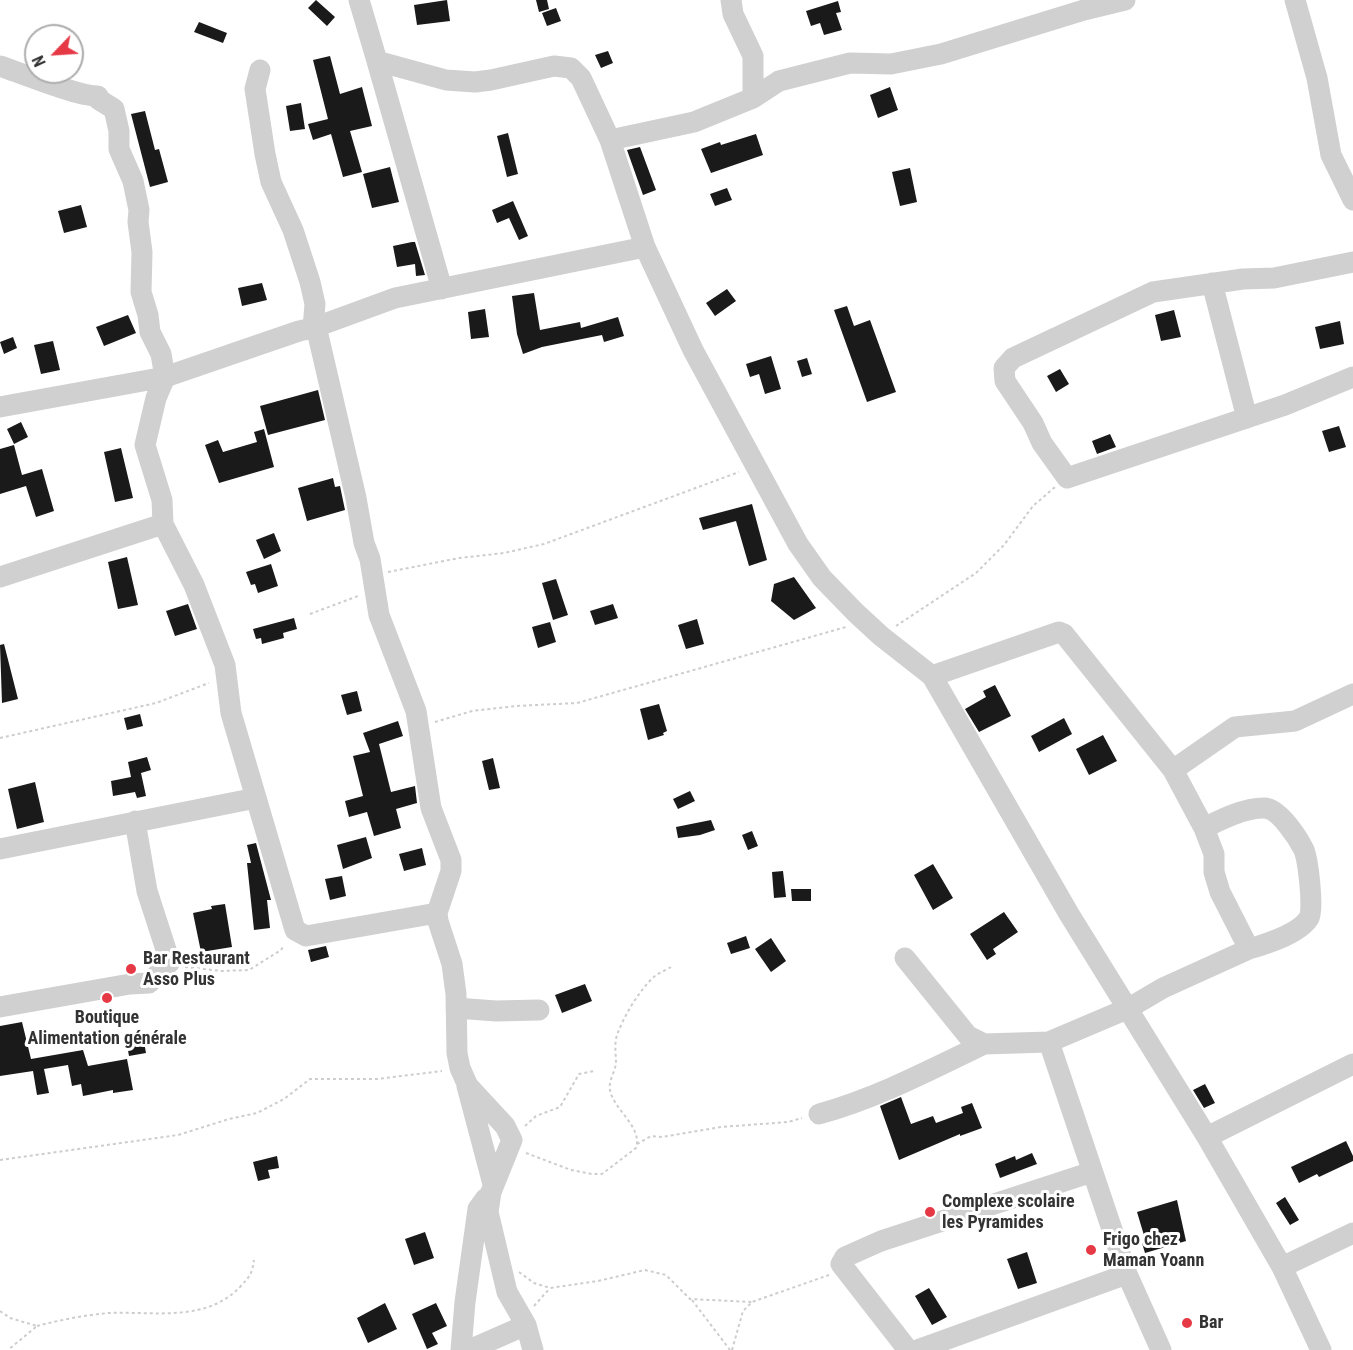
<!DOCTYPE html>
<meta charset="utf-8">
<style>
body{margin:0}
#map{position:relative;width:1353px;height:1350px;overflow:hidden;background:#fff;font-family:"Roboto Condensed",sans-serif}
canvas{display:block}
.north{position:absolute;left:24px;top:24px;width:60px;height:60px;box-sizing:border-box;background:#fff;border:2px solid #adadad;border-radius:50%;rotate:245deg;font-size:16px;font-weight:700;line-height:24px;text-align:center;color:#333}
.north::after{content:'';display:block;margin:auto;width:21px;height:27px;background:#e63946;clip-path:polygon(50% 0,100% 100%,50% 72%,0 100%)}
</style>
<div id="map">
<canvas width="1353" height="1350"></canvas>
<div class="north">N</div>
</div>
<script>
const g = document.querySelector('canvas').getContext('2d');
g.lineJoin = 'round';
function paint(path, color) {
  g.fillStyle = color;
  g.fill(path, 'evenodd');
}
function stroke(path, color, width, dash) {
  g.strokeStyle = color;
  g.lineWidth = width;
  g.lineCap = dash ? 'butt' : 'round';
  g.setLineDash(dash || []);
  g.stroke(path);
}
function write(font, color, halo, rows, align = 'center') {
  g.font = font + ' "Roboto Condensed",sans-serif';
  g.lineWidth = 6;
  g.setLineDash([]);
  g.textBaseline = 'middle';
  g.strokeStyle = halo;
  g.fillStyle = color;
  for (const [text, x, y, turn = 0] of rows) {
    g.save();
    g.translate(x, y);
    g.rotate((+turn || 0) * Math.PI / 180);
    g.textAlign = isNaN(turn) ? turn : align;
    if (halo) g.strokeText(text, 0, 0);
    g.fillText(text, 0, 0);
    g.restore();
  }
}
const building = new Path2D(`
 M316 0 335 17 327 26 308 8Z
 M447 0 450 21 417 25 414 5Z
 M536 0H547L549 9 539 12Z
 M838 1 841 12 836 13 842 30 824 35 820 23 811 26 806 11Z
 M556 8 561 21 547 26 542 13Z
 M199 22 227 33 223 43 194 32Z
 M608 51 613 63 601 68 595 55Z
 M330 56 340 94 362 87 372 126 350 131 362 172 343 177 331 134 313 140 308 124 328 119 313 60Z
 M890 87 898 110 878 118 870 95Z
 M301 103 305 129 290 131 286 106Z
 M145 111 155 150 159 149 168 182 150 187 131 114Z
 M508 133 518 174 507 177 497 136Z
 M756 134 763 155 711 173 701 149 720 142 721 145Z
 M640 147 656 190 643 195 627 150Z
 M390 167 399 202 372 208 363 174Z
 M910 168 917 202 900 206 892 172Z
 M727 188 732 200 715 206 710 194Z
 M513 201 528 236 519 240 509 218 497 223 492 210Z
 M81 205 87 227 64 233 58 211Z
 M412 242H415L425 275 416 276 415 264 397 267 393 246Z
 M262 283 267 300 242 306 238 288Z
 M727 289 736 301 715 316 706 303Z
 M534 293 540 330 580 322 581 328 618 317 624 336 604 342 602 335 542 347 523 354 517 334 512 296Z
 M847 306 854 326 870 320 896 392 867 402 834 310Z
 M485 309 489 337 471 339 468 312Z
 M1174 310 1181 337 1161 341 1155 315Z
 M128 315 136 333 104 346 96 327Z
 M1340 321 1344 344 1320 349 1315 327Z
 M13 337 17 348 4 354 0 342Z
 M53 341 60 370 41 374 34 345Z
 M771 356 781 389 765 394 759 374 750 377 746 364Z
 M807 358 812 374 802 377 797 361Z
 M1060 369 1069 384 1056 392 1047 376Z
 M318 390 325 420 268 435 260 406Z
 M21 422 28 437 14 444 7 429Z
 M1339 426 1346 447 1329 452 1322 431Z
 M264 429 274 467 219 483 205 445 218 440 223 452 257 442 254 432Z
 M1110 434 1116 447 1097 454 1092 441Z
 M14 445 22 475 42 469 54 511 36 517 26 486 0 494V449Z
 M121 448 133 498 115 502 104 452Z
 M333 478 335 487 340 486 345 510 307 521 298 488Z
 M752 504 767 560 749 566 736 521 703 530 699 518Z
 M274 533 281 551 264 559 256 540Z
 M127 557 138 605 118 609 108 562Z
 M271 564 278 586 258 593 255 584 251 585 246 572Z
 M794 577 816 608 794 620 771 601 774 584Z
 M556 579 568 615 553 620 542 583Z
 M188 604 197 629 175 636 166 611Z
 M613 604 618 618 595 625 590 611Z
 M294 618 297 629 283 633 284 638 262 644 261 638 256 639 253 629Z
 M697 619 704 644 686 649 678 625Z
 M550 622 556 642 538 648 532 627Z
 M4 644 18 699 2 703 0 645Z
 M995 685 1011 716 979 732 965 709 986 697 983 691Z
 M357 691 362 711 347 715 341 695Z
 M659 704 667 731 663 733 664 735 648 740 640 709Z
 M140 714 143 726 127 730 124 718Z
 M1064 718 1072 734 1039 752 1031 736Z
 M398 721 403 736 379 744 391 792 415 786 417 803 396 809 401 828 374 836 367 812 349 817 345 801 363 796 353 756 370 752 363 733Z
 M1103 735 1117 761 1089 775 1076 749Z
 M147 757 151 770 141 773 146 796 137 798 135 792 113 796 111 781 131 777 128 762Z
 M493 758 500 788 489 790 482 761Z
 M35 782 44 822 17 829 8 789Z
 M690 791 695 801 678 809 673 799Z
 M711 820 715 830 700 835 678 838 676 827Z
 M752 831 758 846 748 850 742 835Z
 M366 837 372 858 343 869 337 845Z
 M256 843 271 900H267L270 928 254 930 247 863H251L247 845Z
 M422 848 426 865 404 871 399 854Z
 M933 864 953 898 933 910 914 875Z
 M783 871 786 897 774 898 772 872Z
 M342 876 346 896 330 900 325 879Z
 M791 889H811V901H792Z
 M225 904 232 947 201 952 193 913 212 909 211 906Z
 M1004 912 1018 932 993 949 996 954 987 960 970 934Z
 M746 936 750 948 731 954 727 943Z
 M771 938 786 961 771 972 755 949Z
 M326 946 329 957 311 962 308 950Z
 M585 984 592 1001 562 1013 555 995Z
 M22 1022 31 1059 83 1050 88 1066 127 1059 133 1090 113 1093V1090L83 1096 81 1084 72 1086 68 1065 44 1069 49 1093 37 1095 33 1071 0 1076V1026Z
 M144 1042 146 1053 129 1056 127 1045Z
 M1205 1084 1215 1103 1204 1108 1193 1090Z
 M901 1097 911 1124 933 1116 936 1123 963 1113 961 1107 972 1103 982 1128 960 1136V1134L899 1160 880 1106Z
 M1346 1141 1353 1156V1161L1319 1177 1317 1174 1299 1183 1291 1167Z
 M1032 1153 1037 1164 1000 1178 995 1164 1015 1156 1016 1160Z
 M277 1156 279 1168 268 1170 270 1178 258 1181 253 1162Z
 M1285 1197 1299 1220 1290 1225 1276 1203Z
 M1177 1200 1186 1241 1145 1253 1142 1243 1146 1242 1137 1212Z
 M425 1232 434 1258 414 1265 405 1239Z
 M1027 1252 1037 1283 1018 1289 1007 1259Z
 M929 1288 947 1317 932 1325 915 1296Z
 M385 1303 397 1329 368 1343 357 1318Z
 M436 1303 447 1326 432 1333 438 1344 427 1349 412 1314Z`);
const path = new Path2D(`
 M388 572 459 558 504 553 544 544 739 472
 M310 614 358 596
 M896 626 976 573 1004 545 1033 506 1055 487
 M435 722 472 711 516 706 577 703 846 627
 M0 738 156 703 209 683
 M185 967 222 971 249 970 281 950 284 945
 M525 1126 536 1116 560 1107 579 1074 594 1071
 M637 1144 651 1136 662 1137 721 1127 788 1122 802 1118
 M526 1153 571 1170 592 1174H602L636 1148C643 1127 613 1109 610 1090 608 1082 615 1072 616 1063 616 1054 614 1045 617 1035 624 1016 639 990 655 976 659 973 666 970 671 967
 M0 1160 178 1135 229 1119 257 1113 284 1099 310 1079H377L442 1071
 M519 1272 534 1283 550 1288 598 1281 645 1270 666 1275 690 1299 752 1302
 M692 1300 730 1350
 M534 1306 550 1288
 M0 1311 10 1318 37 1326 8 1350
 M37 1326C60 1320 85 1315 109 1313 154 1311 205 1323 240 1287 250 1276 252 1274 254 1260
 M732 1350 743 1311 752 1302 829 1275`);
const minor = new Path2D(`
 M359 0 377 61 446 80 475 82 491 80 554 66 571 68 581 78 610 140 645 247 693 350 798 544 822 578 856 613 881 636 932 676 1069 914 1207 1137 1282 1267 1321 1350
 M731 0 733 14 753 56V98
 M1295 0 1317 78 1331 155 1353 200
 M377 61 442 289
 M0 66C20 73 80 97 98 96V99L114 109 119 131V149L133 181 139 210 138 222 142 252 141 292 148 315 150 332 161 354 165 377 156 398 145 445 162 500 163 524 194 585 225 665 231 713 295 930 306 936 437 913
 M260 70 255 89 265 154 271 182 293 230 310 282 315 304 313 328 395 298 645 247
 M610 140 694 122 753 98 779 81 850 63 891 64 941 54 1084 10 1125 0
 M1353 262 1274 278 1243 279 1153 292 1013 358 1004 368 1005 381 1033 423 1042 443 1067 478 1285 405 1353 377
 M1212 283 1247 418
 M0 407 165 377 299 331 313 328 318 335 356 498 364 543 370 559 379 615 416 711 431 808 451 860V871L437 913 438 921 452 964 456 994 457 1053 460 1068 468 1086 505 1126 512 1140 491 1192 488 1212 507 1292 526 1325 533 1350
 M0 577 163 524
 M932 676 1059 632 1064 634 1173 770 1204 828
 M1173 770 1235 727 1295 721 1353 694
 M0 849 256 798
 M905 958 968 1036 984 1044 1049 1042 1129 1008 1163 988 1249 949 1220 892 1214 872V854L1204 828C1222 819 1244 808 1264 808 1279 808 1298 838 1304 850 1308 860 1314 909 1309 918 1299 934 1266 944 1249 949
 M0 1007 130 984 149 983 170 962 147 891 135 821
 M456 1008 496 1011 539 1010
 M1049 1042 1127 1274 1161 1350
 M467 1086 493 1184
 M819 1114C877 1098 930 1070 984 1044
 M1207 1137 1353 1064
 M1282 1267 1353 1233
 M461 1350 465 1302 478 1209 486 1198
 M469 1350 526 1325
 M908 1350 841 1264 845 1257 881 1241 1092 1172
 M917 1350 1127 1274`);
const markers = [
 [131,969,6,"#e63946"],
 [107,998,6,"#e63946"],
 [930,1212,6,"#e63946"],
 [1091,1250,6,"#e63946"],
 [1187,1323,6,"#e63946"]
];
const poiNames = [
 ["Bar Restaurant",143,959],
 ["Asso Plus",143,980],
 ["Boutique",107,1018,"center"],
 ["Alimentation générale",107,1039,"center"],
 ["Complexe scolaire",942,1202],
 ["les Pyramides",942,1223],
 ["Frigo chez",1103,1240],
 ["Maman Yoann",1103,1261],
 ["Bar",1199,1323]
];
paint(building, '#1a1a1a');
stroke(path, '#cdcdcd', 2, [3, 3]);
stroke(minor, '#d0d0d0', 21);
for (const [x, y, r, color] of markers) {
  const dot = new Path2D();
  dot.arc(x, y, r, 0, 2 * Math.PI);
  g.fillStyle = color;
  g.fill(dot);
  stroke(dot, '#fff', 2);
}
write('bold 18px', '#333', '#fff', poiNames, 'left');
</script>
